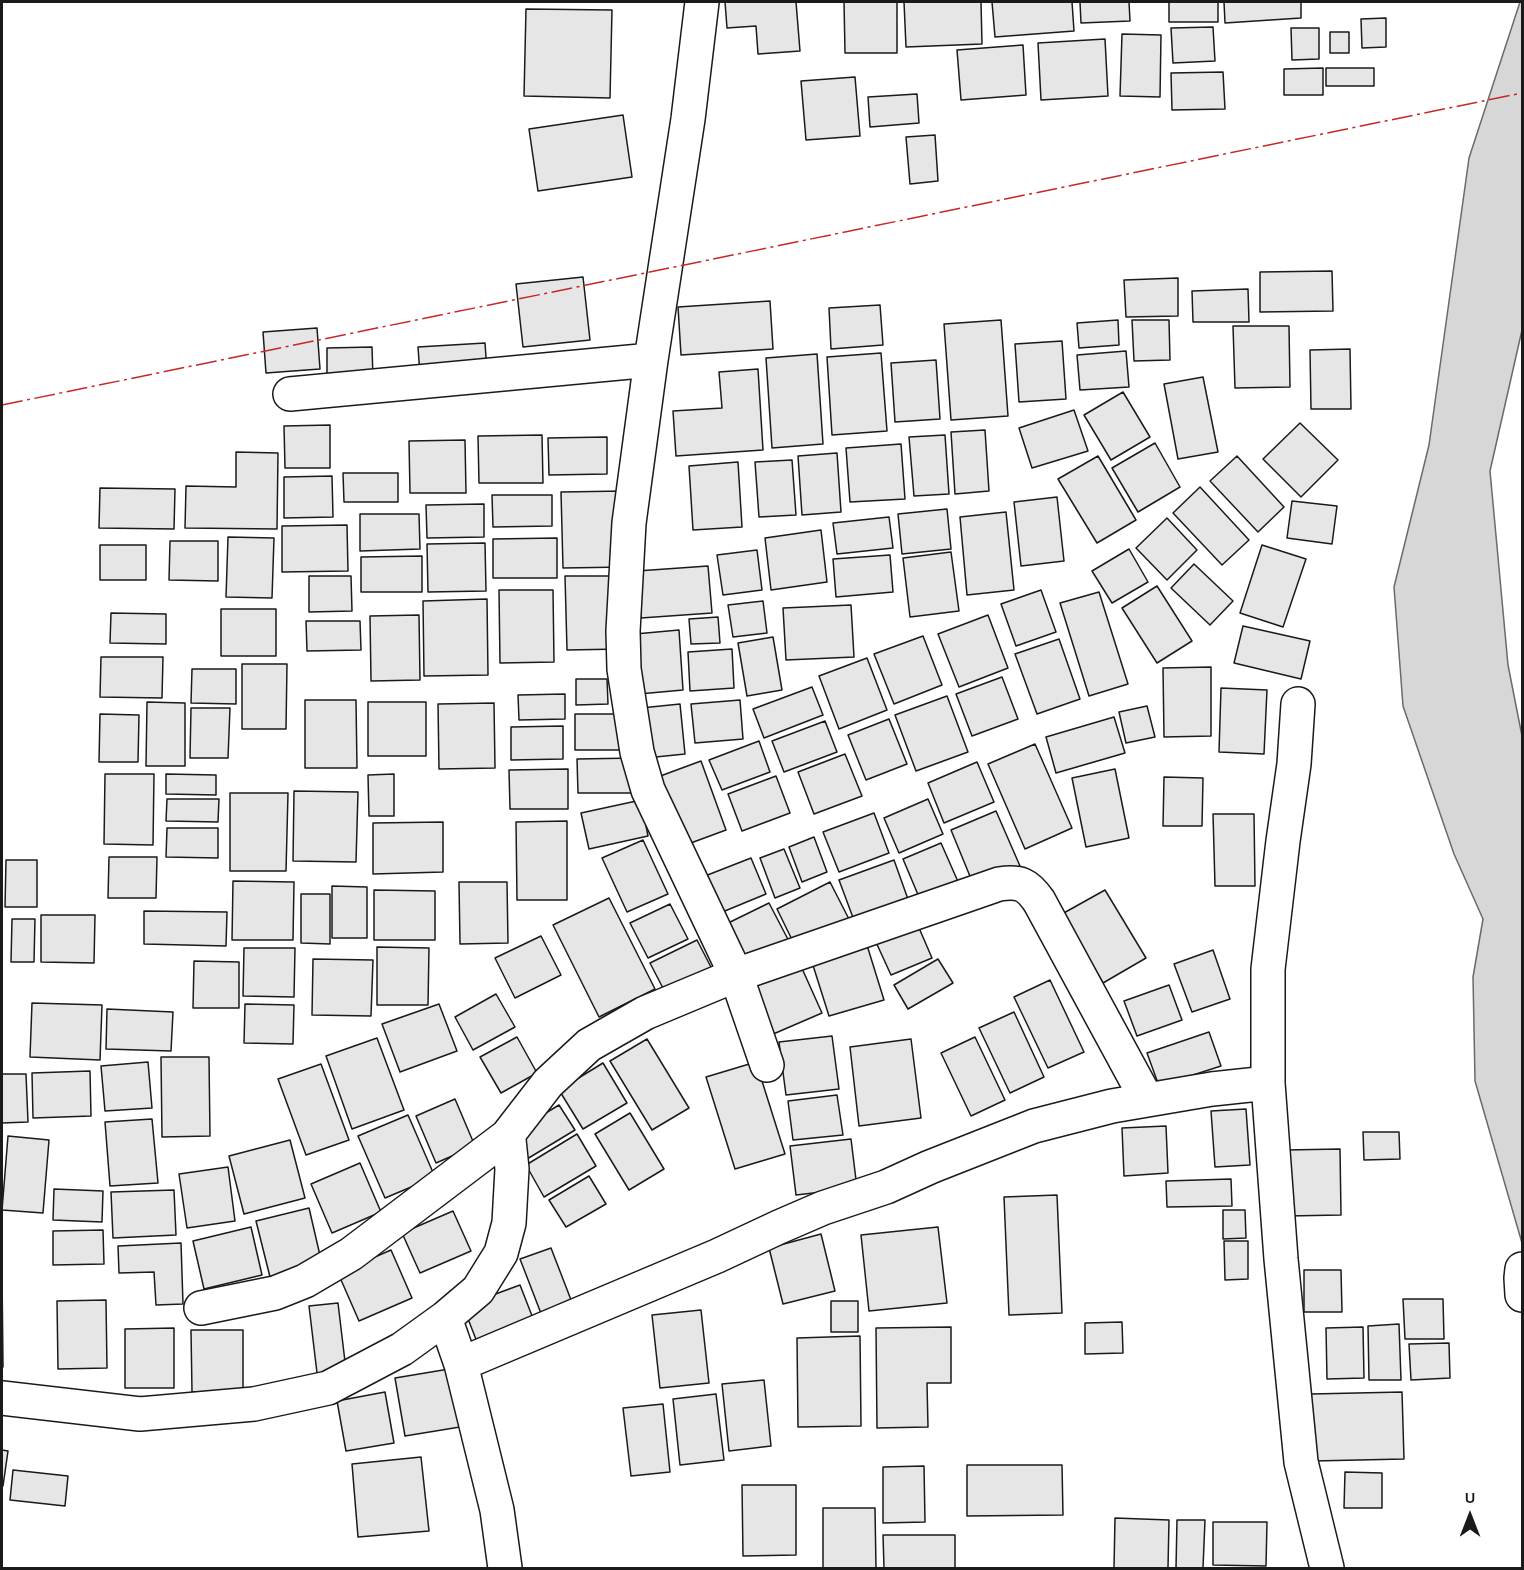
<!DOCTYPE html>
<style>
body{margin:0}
#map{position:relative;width:1524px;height:1570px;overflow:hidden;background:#fff;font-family:Karla,sans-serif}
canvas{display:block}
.frame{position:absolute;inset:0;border:3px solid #1a1a1a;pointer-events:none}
.north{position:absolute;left:1440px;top:1486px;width:60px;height:60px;-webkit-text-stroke:4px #fff;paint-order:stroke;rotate:0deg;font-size:16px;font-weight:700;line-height:24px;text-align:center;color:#1a1a1a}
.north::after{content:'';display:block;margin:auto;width:21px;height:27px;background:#1a1a1a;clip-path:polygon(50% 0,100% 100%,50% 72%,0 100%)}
</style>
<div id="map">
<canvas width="1524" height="1570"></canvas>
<div class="frame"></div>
<div class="north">U</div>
</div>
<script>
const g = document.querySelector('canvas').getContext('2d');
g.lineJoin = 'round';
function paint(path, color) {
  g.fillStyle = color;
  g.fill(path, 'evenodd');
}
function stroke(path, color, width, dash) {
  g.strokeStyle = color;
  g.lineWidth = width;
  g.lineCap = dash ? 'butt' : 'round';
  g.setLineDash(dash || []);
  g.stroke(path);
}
const water = new Path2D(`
 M1520 2H1522V330L1490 471 1508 665 1522 736V1243L1475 1081 1473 977 1483 919 1454 854 1403 706 1394 587 1429 445 1469 158Z`);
const building = new Path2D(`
 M725 2H796L800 51 758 54 756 26 727 28Z
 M844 2H897V53H845Z
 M904 2H981L982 44 906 47Z
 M992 2H1072L1074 31 995 37Z
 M1080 2H1129L1130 21 1081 23Z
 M1169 2H1218V22H1169Z
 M1224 2H1301V18L1225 23Z
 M526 9 612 10 610 98 524 96Z
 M1386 18V47L1362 48 1361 19Z
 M1213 27 1215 61 1173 63 1171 28Z
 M1291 28H1319V59L1292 60Z
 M1330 32H1349V53H1330Z
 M1122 34 1161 35 1160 97 1120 96Z
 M1105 39 1108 96 1041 100 1038 43Z
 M1023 45 1026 95 961 100 957 50Z
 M1323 68V95H1284V69Z
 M1326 68H1374V86H1326Z
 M1223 72 1225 109 1172 110 1171 73Z
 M855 77 860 136 806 140 801 81Z
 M917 94 919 123 870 127 868 97Z
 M623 115 632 177 538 191 529 129Z
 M935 135 938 181 910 184 906 137Z
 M1332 271 1333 311 1260 312V272Z
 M583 277 590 340 523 347 516 284Z
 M1178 278V316L1126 317 1124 280Z
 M1248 289 1249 322H1193L1192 291Z
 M770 301 773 349 681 355 678 307Z
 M880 305 883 345 831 349 829 308Z
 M1001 320 1008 416 951 420 944 324Z
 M1118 320 1119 345 1079 348 1077 323Z
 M1132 320H1169L1170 360 1134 361Z
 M1233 326H1289L1290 387 1235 388Z
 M317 328 320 369 266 373 263 332Z
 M1062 341 1066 399 1019 402 1015 344Z
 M485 343 487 371 420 375 418 347Z
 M372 347 373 378 327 380V348Z
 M1350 349 1351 409H1311L1310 350Z
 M1126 351 1129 387 1080 390 1077 355Z
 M881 353 887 431 832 435 827 357Z
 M817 354 823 444 772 448 766 358Z
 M936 360 940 419 895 422 891 363Z
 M758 369 763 450 676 456 673 411 722 408 719 372Z
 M1203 377 1218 452 1178 459 1164 384Z
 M1123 392 1150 437 1111 460 1084 415Z
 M1074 410 1088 451 1032 468 1019 428Z
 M1300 423 1338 460 1301 497 1263 459Z
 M330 425V468H285L284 426Z
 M985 430 989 491 955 494 951 432Z
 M542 435 543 483H479L478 436Z
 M945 435 949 494 914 496 909 437Z
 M607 437V474L549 475 548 438Z
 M465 440 466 493H410L409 441Z
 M1155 443 1180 487 1138 512 1112 468Z
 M901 444 905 499 850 502 846 448Z
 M236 452 278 453 277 529 185 528 186 486 236 487Z
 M837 453 841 512 802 515 798 456Z
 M1098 456 1136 520 1097 543 1058 479Z
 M1237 456 1284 507 1258 532 1210 481Z
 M792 460 796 515 759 517 755 462Z
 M738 462 742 527 693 530 689 466Z
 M343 473H398V502H344Z
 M332 476 333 517 284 518V477Z
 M1200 487 1249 540 1222 565 1173 513Z
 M100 488 175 489 174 529 99 528Z
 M624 491 625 567 563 568 561 492Z
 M492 495H552V526L493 527Z
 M1057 497 1064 561 1021 566 1014 502Z
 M1292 501 1337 506 1332 544 1287 538Z
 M484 504V537L427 538 426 505Z
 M947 509 951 549 902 554 898 514Z
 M1006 512 1014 590 967 595 960 517Z
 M360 514H419L420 549 360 551Z
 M889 517 893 548 837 554 833 523Z
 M1167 518 1197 550 1167 580 1136 548Z
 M347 525 348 571 282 572V526Z
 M821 530 827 582 771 590 765 538Z
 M228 537 274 538 272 598 226 597Z
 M557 538V578H493V539Z
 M170 541H218V581L169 580Z
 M485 543 486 591 428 592 427 544Z
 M100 545H146V580H100Z
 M1262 545 1306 559 1283 627 1240 613Z
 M1129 549 1148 582 1112 603 1092 571Z
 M757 550 762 590 723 595 717 555Z
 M951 552 959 611 910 617 903 558Z
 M890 555 893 592 836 597 833 559Z
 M422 556V592H361V557Z
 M1194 564 1233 601 1210 625 1171 588Z
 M708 566 712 613 641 618 637 571Z
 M309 576H351L352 611 309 612Z
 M565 576H620L621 649 567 650Z
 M1157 586 1192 641 1157 663 1122 608Z
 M499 590H553L554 662 500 663Z
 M1041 590 1056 632 1016 646 1001 604Z
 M1099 592 1128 684 1089 696 1060 603Z
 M487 599 488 675 424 676 423 601Z
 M763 601 767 633 733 637 728 605Z
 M851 605 854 657 786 660 783 608Z
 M221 609H276V656H221Z
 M111 613 166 614V644L110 643Z
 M419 615 420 680 371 681 370 616Z
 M988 615 1008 668 959 687 938 634Z
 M718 617 720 643 691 644 689 619Z
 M306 621H360L361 650 307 651Z
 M1243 626 1310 641 1301 679 1234 663Z
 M679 630 683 690 639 694 635 634Z
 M923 636 942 685 894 704 874 654Z
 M773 637 782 690 747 696 738 643Z
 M1059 639 1080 699 1037 714 1015 654Z
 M732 649 734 688 690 691 688 652Z
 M101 657H163L162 698 100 697Z
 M867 658 887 710 839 729 819 676Z
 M242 664H287L286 729H242Z
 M1211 667V736L1164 737 1163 668Z
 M192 669H236V704L191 703Z
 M1002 677 1018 719 972 736 956 694Z
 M576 679H607L608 704 576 705Z
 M812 687 823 715 764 738 753 709Z
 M1221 688 1267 690 1264 754 1219 752Z
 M565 694V719L519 720 518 695Z
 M947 696 968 752 916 771 895 715Z
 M305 700H356L357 768H305Z
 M740 700 743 739 695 743 691 704Z
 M147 702 185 703V766H146Z
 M368 702H426V756H368Z
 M494 703 495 768 439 769 438 704Z
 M680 704 685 754 646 758 641 708Z
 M1147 706 1155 737 1126 743 1119 712Z
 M191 708H230L228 758H190Z
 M100 714 139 715 138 762H99Z
 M575 714H629V750H575Z
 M1114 717 1125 753 1056 773 1046 737Z
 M889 719 907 764 866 780 848 735Z
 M825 721 837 752 784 772 772 741Z
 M563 726V759L511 760V727Z
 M759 741 770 772 722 790 709 760Z
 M1035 744 1072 828 1025 849 988 764Z
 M845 754 862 796 814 814 798 772Z
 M635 758V793H578L577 759Z
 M701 761 726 830 680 847 655 778Z
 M977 762 994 802 944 823 928 783Z
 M568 769V809H510L509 770Z
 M1115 769 1129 838 1086 847 1072 778Z
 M105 774H154L153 845 104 844Z
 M166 774 216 775V795L166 794Z
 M394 774V816H369L368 775Z
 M776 776 790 813 742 831 728 794Z
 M1164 777 1203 778 1202 826H1163Z
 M294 791 358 792 356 862 293 861Z
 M230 793H288L286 871H230Z
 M167 799H219L218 822 166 821Z
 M928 799 943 834 899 853 884 818Z
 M641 800 648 836 589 849 581 813Z
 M996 811 1020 866 974 886 951 830Z
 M874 813 889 853 839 872 823 832Z
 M1213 814H1254L1255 886H1215Z
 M567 821V900H517L516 822Z
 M443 822V872L373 874V823Z
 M167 828H218V858L166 857Z
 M814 837 827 872 802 882 789 847Z
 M643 840 668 894 627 912 602 858Z
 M941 843 963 893 924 909 903 859Z
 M784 849 800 888 775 898 760 858Z
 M109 857H157L156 898H108Z
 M751 858 766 894 720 913 705 876Z
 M6 860H37V907H5Z
 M894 860 909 902 855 923 839 880Z
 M233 881 294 882 293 940H232Z
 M459 882H507L508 943 460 944Z
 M830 882 852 925 798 952 777 909Z
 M332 886 367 887V938H332Z
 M374 890 435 891V940H374Z
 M1105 890 1146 958 1103 983 1062 914Z
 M301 894H330V944L301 943Z
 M609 898 655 989 599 1017 553 925Z
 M769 903 792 947 741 971 720 927Z
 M670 904 688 939 648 958 630 923Z
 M144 911 227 912 226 946 144 944Z
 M41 915H95L94 963 41 962Z
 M12 919H35L34 962H11Z
 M916 921 932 958 891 975 875 940Z
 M541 936 561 975 515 998 495 958Z
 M697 940 713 971 666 994 650 963Z
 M866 942 884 1000 829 1016 811 959Z
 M377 947 429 948 428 1005H377Z
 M244 948H295L294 997 243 996Z
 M1213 950 1230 999 1192 1012 1174 964Z
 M313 959 373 960 371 1016 312 1015Z
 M938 959 953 983 908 1009 894 985Z
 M194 961 239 962V1008H193Z
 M800 964 822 1013 771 1035 750 985Z
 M1050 980 1084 1052 1048 1068 1014 997Z
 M1169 985 1182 1020 1137 1036 1124 1001Z
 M496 994 515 1027 473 1050 455 1017Z
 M32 1003 102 1005 100 1060 30 1057Z
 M245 1004 294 1005 293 1044 244 1043Z
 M439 1004 457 1051 400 1072 382 1024Z
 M107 1009 173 1012 171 1051 106 1049Z
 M1014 1012 1044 1077 1010 1093 979 1028Z
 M1209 1032 1221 1066 1159 1086 1147 1053Z
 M832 1036 839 1089 786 1095 779 1042Z
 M517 1037 537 1073 501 1093 480 1057Z
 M975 1037 1005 1100 971 1116 941 1053Z
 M377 1038 404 1110 352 1129 326 1056Z
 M647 1039 689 1108 652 1130 610 1061Z
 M911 1039 921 1118 859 1126 850 1047Z
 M161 1057H209L210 1136 162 1137Z
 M148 1062 152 1108 105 1111 101 1066Z
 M756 1062 785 1154 735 1169 706 1077Z
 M603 1063 627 1103 583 1129 559 1090Z
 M321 1064 349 1140 306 1155 278 1079Z
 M90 1071 91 1116 33 1118 32 1073Z
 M2 1074H26L28 1122 2 1123Z
 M837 1095 843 1135 793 1140 788 1101Z
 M455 1099 475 1146 436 1163 416 1116Z
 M559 1105 575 1130 527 1159 511 1134Z
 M1246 1109 1250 1165 1215 1167 1211 1111Z
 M630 1113 664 1169 629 1190 595 1134Z
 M408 1115 435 1177 385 1198 358 1136Z
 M152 1119 158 1183 110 1186 105 1122Z
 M1166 1126 1168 1173 1124 1176 1122 1128Z
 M1363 1132H1399L1400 1159 1364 1160Z
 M577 1134 596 1166 544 1197 526 1165Z
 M8 1136 49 1140 43 1213 2 1210Z
 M851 1139 857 1188 796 1195 790 1146Z
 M290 1140 305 1198 244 1214 229 1156Z
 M1340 1149 1341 1215 1287 1216 1286 1150Z
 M360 1163 381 1212 332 1233 311 1184Z
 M228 1167 235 1221 187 1228 179 1174Z
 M589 1176 606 1204 566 1227 549 1200Z
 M1231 1179 1232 1206 1167 1207 1166 1181Z
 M54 1189 103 1191 102 1222 53 1220Z
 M174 1190 176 1235 113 1238 111 1192Z
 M1057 1195 1062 1313 1009 1315 1004 1197Z
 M309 1208 322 1264 270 1277 256 1221Z
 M1223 1210H1245L1246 1238 1223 1239Z
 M453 1211 471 1251 420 1273 402 1233Z
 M251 1227 262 1275 204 1289 193 1241Z
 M938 1227 947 1303 869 1311 861 1235Z
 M103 1230 104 1264 53 1265V1231Z
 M821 1234 835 1291 783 1304 769 1248Z
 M1224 1241H1248V1279L1225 1280Z
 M181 1243 183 1304 156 1305 154 1272 119 1273 118 1246Z
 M551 1248 573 1305 542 1316 520 1259Z
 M391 1250 412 1298 359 1321 338 1273Z
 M1304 1270H1341L1342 1312H1304Z
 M2 1271 3 1367H2Z
 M520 1285 536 1326 479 1347 463 1306Z
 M1403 1299H1443L1444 1339H1405Z
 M106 1300 107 1368 58 1369 57 1301Z
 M831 1301H858V1332H831Z
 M338 1303 346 1370 317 1373 309 1306Z
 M701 1310 709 1383 660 1388 652 1315Z
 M1122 1322 1123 1353 1085 1354V1323Z
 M1399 1324 1401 1380H1369L1368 1326Z
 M951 1327V1383H927L928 1427 877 1428 876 1328Z
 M1363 1327 1364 1378 1327 1379 1326 1328Z
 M174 1328V1388H125V1329Z
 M191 1330H243V1391L192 1392Z
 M860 1336 861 1426 798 1427 797 1338Z
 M1449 1343 1450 1378 1411 1380 1409 1344Z
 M449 1369 460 1427 405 1436 395 1378Z
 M764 1380 771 1446 729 1451 722 1384Z
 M385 1392 394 1443 346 1451 337 1401Z
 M1402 1392 1404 1459 1313 1461 1311 1394Z
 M716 1394 724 1460 680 1465 673 1399Z
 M663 1404 670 1472 631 1476 623 1408Z
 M2 1450 8 1451 3 1486H2Z
 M421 1457 429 1531 358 1537 352 1464Z
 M967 1465H1062L1063 1515 967 1516Z
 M924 1466 925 1522 883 1523V1467Z
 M13 1470 68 1476 65 1506 10 1500Z
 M1345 1472 1382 1473V1508H1344Z
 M742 1485H796V1555L743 1556Z
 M823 1508H875L876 1568H823Z
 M1115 1518 1169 1520 1168 1568H1114Z
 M1177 1520H1205L1203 1568H1176Z
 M1213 1522H1267L1266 1566 1213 1565Z
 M883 1535H955V1568H884Z`);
const minor = new Path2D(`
 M702 2 688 119 651 360 629 523 623 631 624 669 637 752 648 790 736 975 999 884C1020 881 1027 884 1039 901L1147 1100
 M290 394 651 360
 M1298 704 1294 764 1283 841 1268 969V1083L1281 1259 1301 1462 1327 1568
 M1522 1269 1521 1278 1522 1295
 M201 1308 275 1293 305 1281 351 1254 507 1136
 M445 1318 461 1364 717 1256 779 1227 823 1208 886 1187 930 1167 1034 1126 1112 1106 1212 1089 1268 1083
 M461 1364 497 1510 505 1568
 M2 1398 140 1414 254 1404 328 1388 402 1349 445 1318 478 1290 501 1253 509 1223 512 1169 509 1140 507 1136 548 1083 589 1045 645 1013 736 975 767 1065`);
const power = new Path2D(`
 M2 405 1522 93`);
paint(water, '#d7d7d7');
stroke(water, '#6a6a6a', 1.5);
paint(building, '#e6e6e6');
stroke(building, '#1a1a1a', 1.5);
stroke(minor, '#1a1a1a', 36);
stroke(minor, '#fff', 33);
stroke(power, '#c62828', 1.5, [21, 4.5, 3, 4.5]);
</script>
